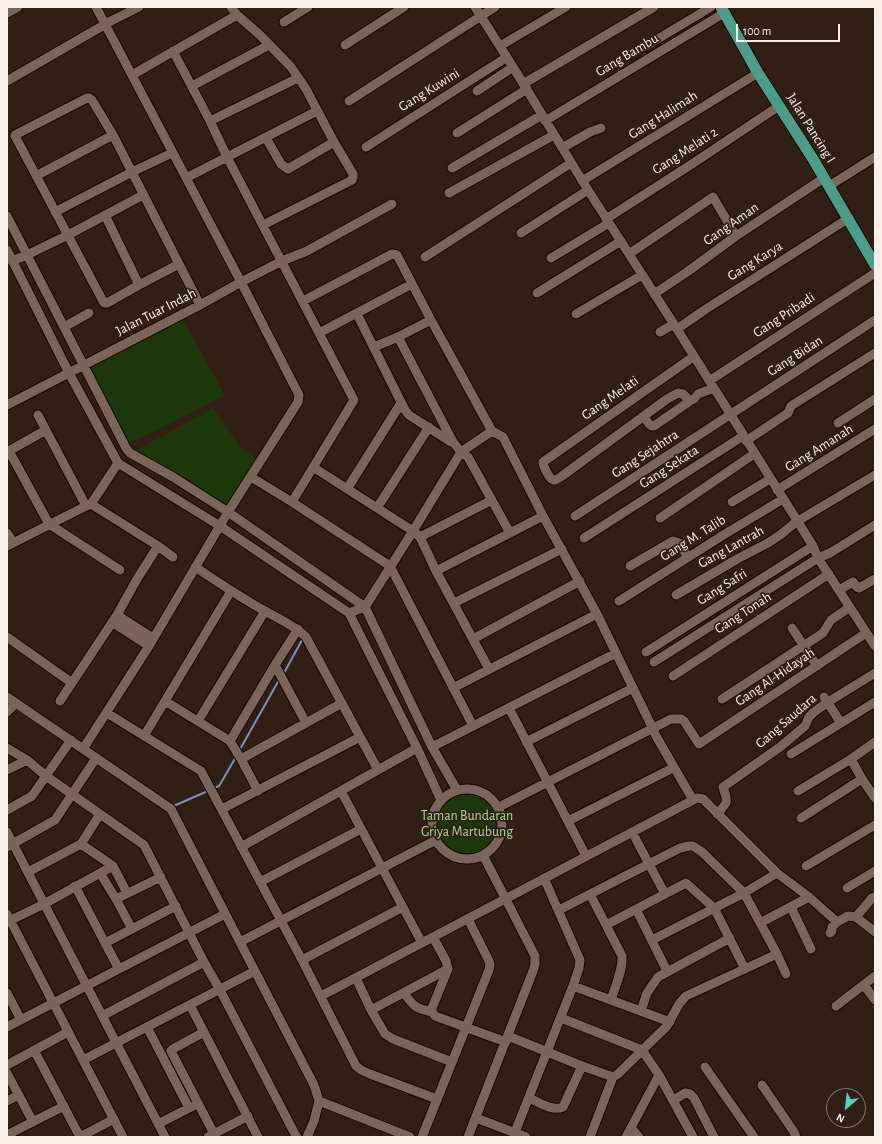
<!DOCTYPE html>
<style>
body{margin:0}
#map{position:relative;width:882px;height:1144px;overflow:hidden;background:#311f16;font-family:"Alegreya Sans",sans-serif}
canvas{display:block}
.frame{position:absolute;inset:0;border:8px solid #fbeee8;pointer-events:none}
.north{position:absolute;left:826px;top:1088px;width:40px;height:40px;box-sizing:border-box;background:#311f16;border:1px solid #82726a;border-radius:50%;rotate:208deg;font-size:11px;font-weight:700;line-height:16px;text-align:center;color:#fbeee8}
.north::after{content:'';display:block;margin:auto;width:14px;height:18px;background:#56cec3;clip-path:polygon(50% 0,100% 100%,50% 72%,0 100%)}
.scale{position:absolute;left:736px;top:24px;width:104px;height:18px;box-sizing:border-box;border:2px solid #fbeee8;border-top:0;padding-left:5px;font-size:12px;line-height:14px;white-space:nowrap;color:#fbeee8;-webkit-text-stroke:3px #311f16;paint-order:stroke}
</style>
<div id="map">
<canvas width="882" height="1144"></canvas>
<div class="frame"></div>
<div class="north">N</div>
<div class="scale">100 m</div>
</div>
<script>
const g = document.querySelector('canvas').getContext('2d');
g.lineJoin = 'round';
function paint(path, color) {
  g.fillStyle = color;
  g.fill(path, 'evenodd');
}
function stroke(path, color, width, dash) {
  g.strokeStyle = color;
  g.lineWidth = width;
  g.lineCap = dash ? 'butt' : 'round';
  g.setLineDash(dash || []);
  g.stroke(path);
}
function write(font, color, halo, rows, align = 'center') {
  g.font = font + ' "Alegreya Sans",sans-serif';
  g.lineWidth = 3.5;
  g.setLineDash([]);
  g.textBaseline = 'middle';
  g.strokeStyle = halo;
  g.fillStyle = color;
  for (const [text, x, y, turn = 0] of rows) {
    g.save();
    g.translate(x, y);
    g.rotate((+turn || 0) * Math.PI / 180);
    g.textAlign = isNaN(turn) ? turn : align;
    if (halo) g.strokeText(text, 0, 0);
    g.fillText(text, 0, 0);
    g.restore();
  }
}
const green = new Path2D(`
 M182 318 225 395 130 444 88 366Z
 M213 408 241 448 259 460 226 509 135 451Z
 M432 823a35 35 0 1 1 70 0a35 35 0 1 1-70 0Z`);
const stream = new Path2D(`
 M284 673 302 640
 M15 708 36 722
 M239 751 279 680
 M214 788 219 786 236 757
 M171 807 208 791`);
const minor = new Path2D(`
 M231 7 237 15 260 35 291 67 306 89 334 142 353 174V177L352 180 263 225
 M475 7 513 67 588 190 677 329 813 546 818 558 875 646
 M7 13 18 7
 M284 22 308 7
 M345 45 404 7
 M500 46 566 7
 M646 46 711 7
 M173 51 210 121 227 157 354 400 292 502
 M132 75 237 15
 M7 81 111 21 139 7
 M523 84 654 7
 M192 86 269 45
 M477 91 513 67
 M349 101 495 7
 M210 121 298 78
 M545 121 724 13
 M457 133 527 89
 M266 138 281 164 288 169 334 142
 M366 147 507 57
 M562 148 590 132 601 128
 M452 168 542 115
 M36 176 113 135
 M186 178 317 111
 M582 181 758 73
 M829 186 875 157
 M449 193 554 135
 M55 212 132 172 172 153
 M105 215 139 285
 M7 216 126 448 130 453 173 477 228 512 365 607 432 747 457 790
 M606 219 692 164 779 106
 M521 233 588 190
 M7 250 69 373 118 463 220 526 349 613 417 748 441 800
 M629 254 713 197 736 236
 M425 257 571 163
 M551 258 609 223
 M12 261 27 255 68 235 143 195
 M179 264 139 285 107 303H104L15 136V135L87 98H89L92 100 113 135 200 305
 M537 293 621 241
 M654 294 687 272 736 236 824 178
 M303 301 392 254 397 255 431 320 492 431 503 437 543 516 597 614 653 729 656 736 693 800
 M357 314 405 410 409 415 451 442
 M576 314 642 275
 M64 327 89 313
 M677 329 706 309 849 218
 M660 332 674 324
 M319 333 412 284
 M398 337 453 442 461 452 468 457 510 533
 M374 347 398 337 431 320
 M693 357 543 462C543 465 549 479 553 480 556 481 560 477 562 476L667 399 678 393 683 394 690 401 694 399 698 394 714 388
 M709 381 875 273
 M7 405 200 305 241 282 282 261 307 251 392 204
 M38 415 86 506
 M644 417 649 424 652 426H654L690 401
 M838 423 875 399
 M746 441 788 413 791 406 875 353
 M9 451 49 524 120 570
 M7 452 46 430
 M313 467 413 531 420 537 436 571 489 669
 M251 477 292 502 390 566 473 726
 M347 489 401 403
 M777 490 875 429
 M732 502 770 479
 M377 508 429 427
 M575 516 875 320
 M660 518 754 454
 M7 533 13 542
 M420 537 492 500
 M584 538 743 436
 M7 546 86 506 91 504 118 463
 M158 546 173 557
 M630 566 673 541 679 543 688 557
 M195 567C218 582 241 598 265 611 279 619 294 625 306 637L378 770
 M436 571 543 516
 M839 590 853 582 857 587 859 588 875 579
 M676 595 739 558 768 543 780 535 796 522 875 475
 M619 601 725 534 783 499
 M454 603 562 549
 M349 613 365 607 413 531 461 452 492 431
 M117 615 153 638
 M112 622 149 646
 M792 628 817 666
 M7 637 72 683
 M473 639 580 581
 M646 652 813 546
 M654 662 818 558 830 553 875 525
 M275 665 306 723
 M673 676 829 574
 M453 688 597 614
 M7 697 171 809 314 1085 319 1101 314 1121 307 1137
 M824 697 841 723
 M722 699 823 633 831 620 850 607
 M60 701 117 615 137 579 158 546 91 504
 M165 701 230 741 241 759 258 791
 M509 708 586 856
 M7 712 16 703
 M107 713 201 771 302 960 356 1066 361 1070 370 1074 437 1099
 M198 721 265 611
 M144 736 231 591
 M230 741 275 665 298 629
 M526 742 633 688
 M432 747 616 653
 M7 748 27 760 46 776 144 845 204 962 220 990 296 1136 297 1137
 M83 749 149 646 228 512 298 402 299 395 241 282 96 7
 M791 754 875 702
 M241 759 342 703
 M851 759 862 779 875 798
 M7 770 27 760
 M432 824a35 35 0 1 1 70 0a35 35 0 1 1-70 0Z
 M341 791 422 943
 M798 791 851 759 875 742
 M499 807 671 719H681L684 721 699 744 866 633
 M222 809 360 737
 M7 810 32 796 71 740
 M717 814C729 801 728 803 723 787L780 747 805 726 809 717 814 712 828 702 875 673
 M801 818 862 779
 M568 821 673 768
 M7 832 165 1137
 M632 832 665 894
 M7 847 55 820 96 758
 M241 847 417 748
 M113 866 127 893
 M806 866 875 825
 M28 872 81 844 100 814
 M100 873 116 899 161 877
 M260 882 361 829
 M75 886 105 943
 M847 888 875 871
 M590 894 622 956C623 971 615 986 611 1000
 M116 899 132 929
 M791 907 811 949
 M636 909 667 971
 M559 910 680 848 689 846H693L702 852 744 893 777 954 786 974
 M7 914 123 1137
 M856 917 872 898 875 897
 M11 920 44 904 113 866 81 844
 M760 923 809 897
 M606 925 686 883 714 908 745 969
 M830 933 832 931V927L837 922
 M433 937 446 961 448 969 432 1008V1012L435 1016 506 1042
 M652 940 744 893 777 873
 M240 942 436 840
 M302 960 403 907
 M119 969 105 943 176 906
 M356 978 371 1010 385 1034 393 1039 452 1062
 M864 985 875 1000
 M573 986 670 1022
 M7 993 21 1020
 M404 993C414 1007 415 1008 432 1012
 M321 996 697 798 703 799 777 873 809 897 837 922 848 916 856 917 875 932
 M190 1005 258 1137
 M836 1006 875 976
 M371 1010 448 969
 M641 1011 647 993 658 977 730 938
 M102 1016 204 962
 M561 1018 642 1050 659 1075 693 1137
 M7 1027 225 914
 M147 1027 189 1108
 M204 1032 173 1049 171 1051 214 1134
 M508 1036 582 1066 613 1077
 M34 1050 80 1137
 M83 1060 255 971
 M7 1065 68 1032
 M705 1067 754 1137
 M7 1073 33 1122
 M762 1085 794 1132 796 1137
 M529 1098C538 1102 553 1112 563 1107L582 1066
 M674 1100 685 1093 690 1094 694 1098 714 1137
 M7 1101 19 1095
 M319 1101 410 1137
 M476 1118 526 1137
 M158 1124 193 1106
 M631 1128 639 1137
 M515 1132 573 986 579 968 580 960 544 878
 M7 1135 64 1106
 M80 1137 114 1119
 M208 1137 248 1116
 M422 1137 489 970 490 965 489 961 468 919
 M468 1137 533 971 535 964V956L483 855
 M590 1137 613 1077 618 1074 667 1026 679 1004 686 996 777 954
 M626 1137 659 1075`);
const major = new Path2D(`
 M721 7 758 73 813 159 875 265`);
const streetNames = [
 ["Gang Bambu",627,55,-31],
 ["Gang Kuwini",429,90,-32],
 ["Gang Halimah",663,115,-32],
 ["Jalan Pancing I",811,128,58],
 ["Gang Melati 2",685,151,-33],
 ["Gang Aman",731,224,-35],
 ["Gang Karya",755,261,-32],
 ["Jalan Tuar Indah",156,312,-27],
 ["Gang Pribadi",784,315,-33],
 ["Gang Bidan",795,356,-33],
 ["Gang Melati",610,398,-35],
 ["Gang Amanah",819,448,-32],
 ["Gang Sejahtra",645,454,-33],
 ["Gang Sekata",669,467,-33],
 ["Gang M. Talib",693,538,-32],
 ["Gang Lantrah",731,547,-29],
 ["Gang Safri",722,587,-32],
 ["Gang Tonah",743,613,-33],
 ["Gang Al-Hidayah",775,677,-34],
 ["Gang Saudara",786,721,-41]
];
const parkNames = [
 ["Taman Bundaran",467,816],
 ["Griya Martubung",467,832]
];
paint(green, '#1c3709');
stroke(stream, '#7892b6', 2);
stroke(minor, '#180803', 11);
stroke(major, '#180803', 13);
stroke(minor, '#7b655a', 9);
stroke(major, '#4c9c8a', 11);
write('14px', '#fbeee8', '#311f16', streetNames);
write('14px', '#a6de88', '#311f16', parkNames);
</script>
